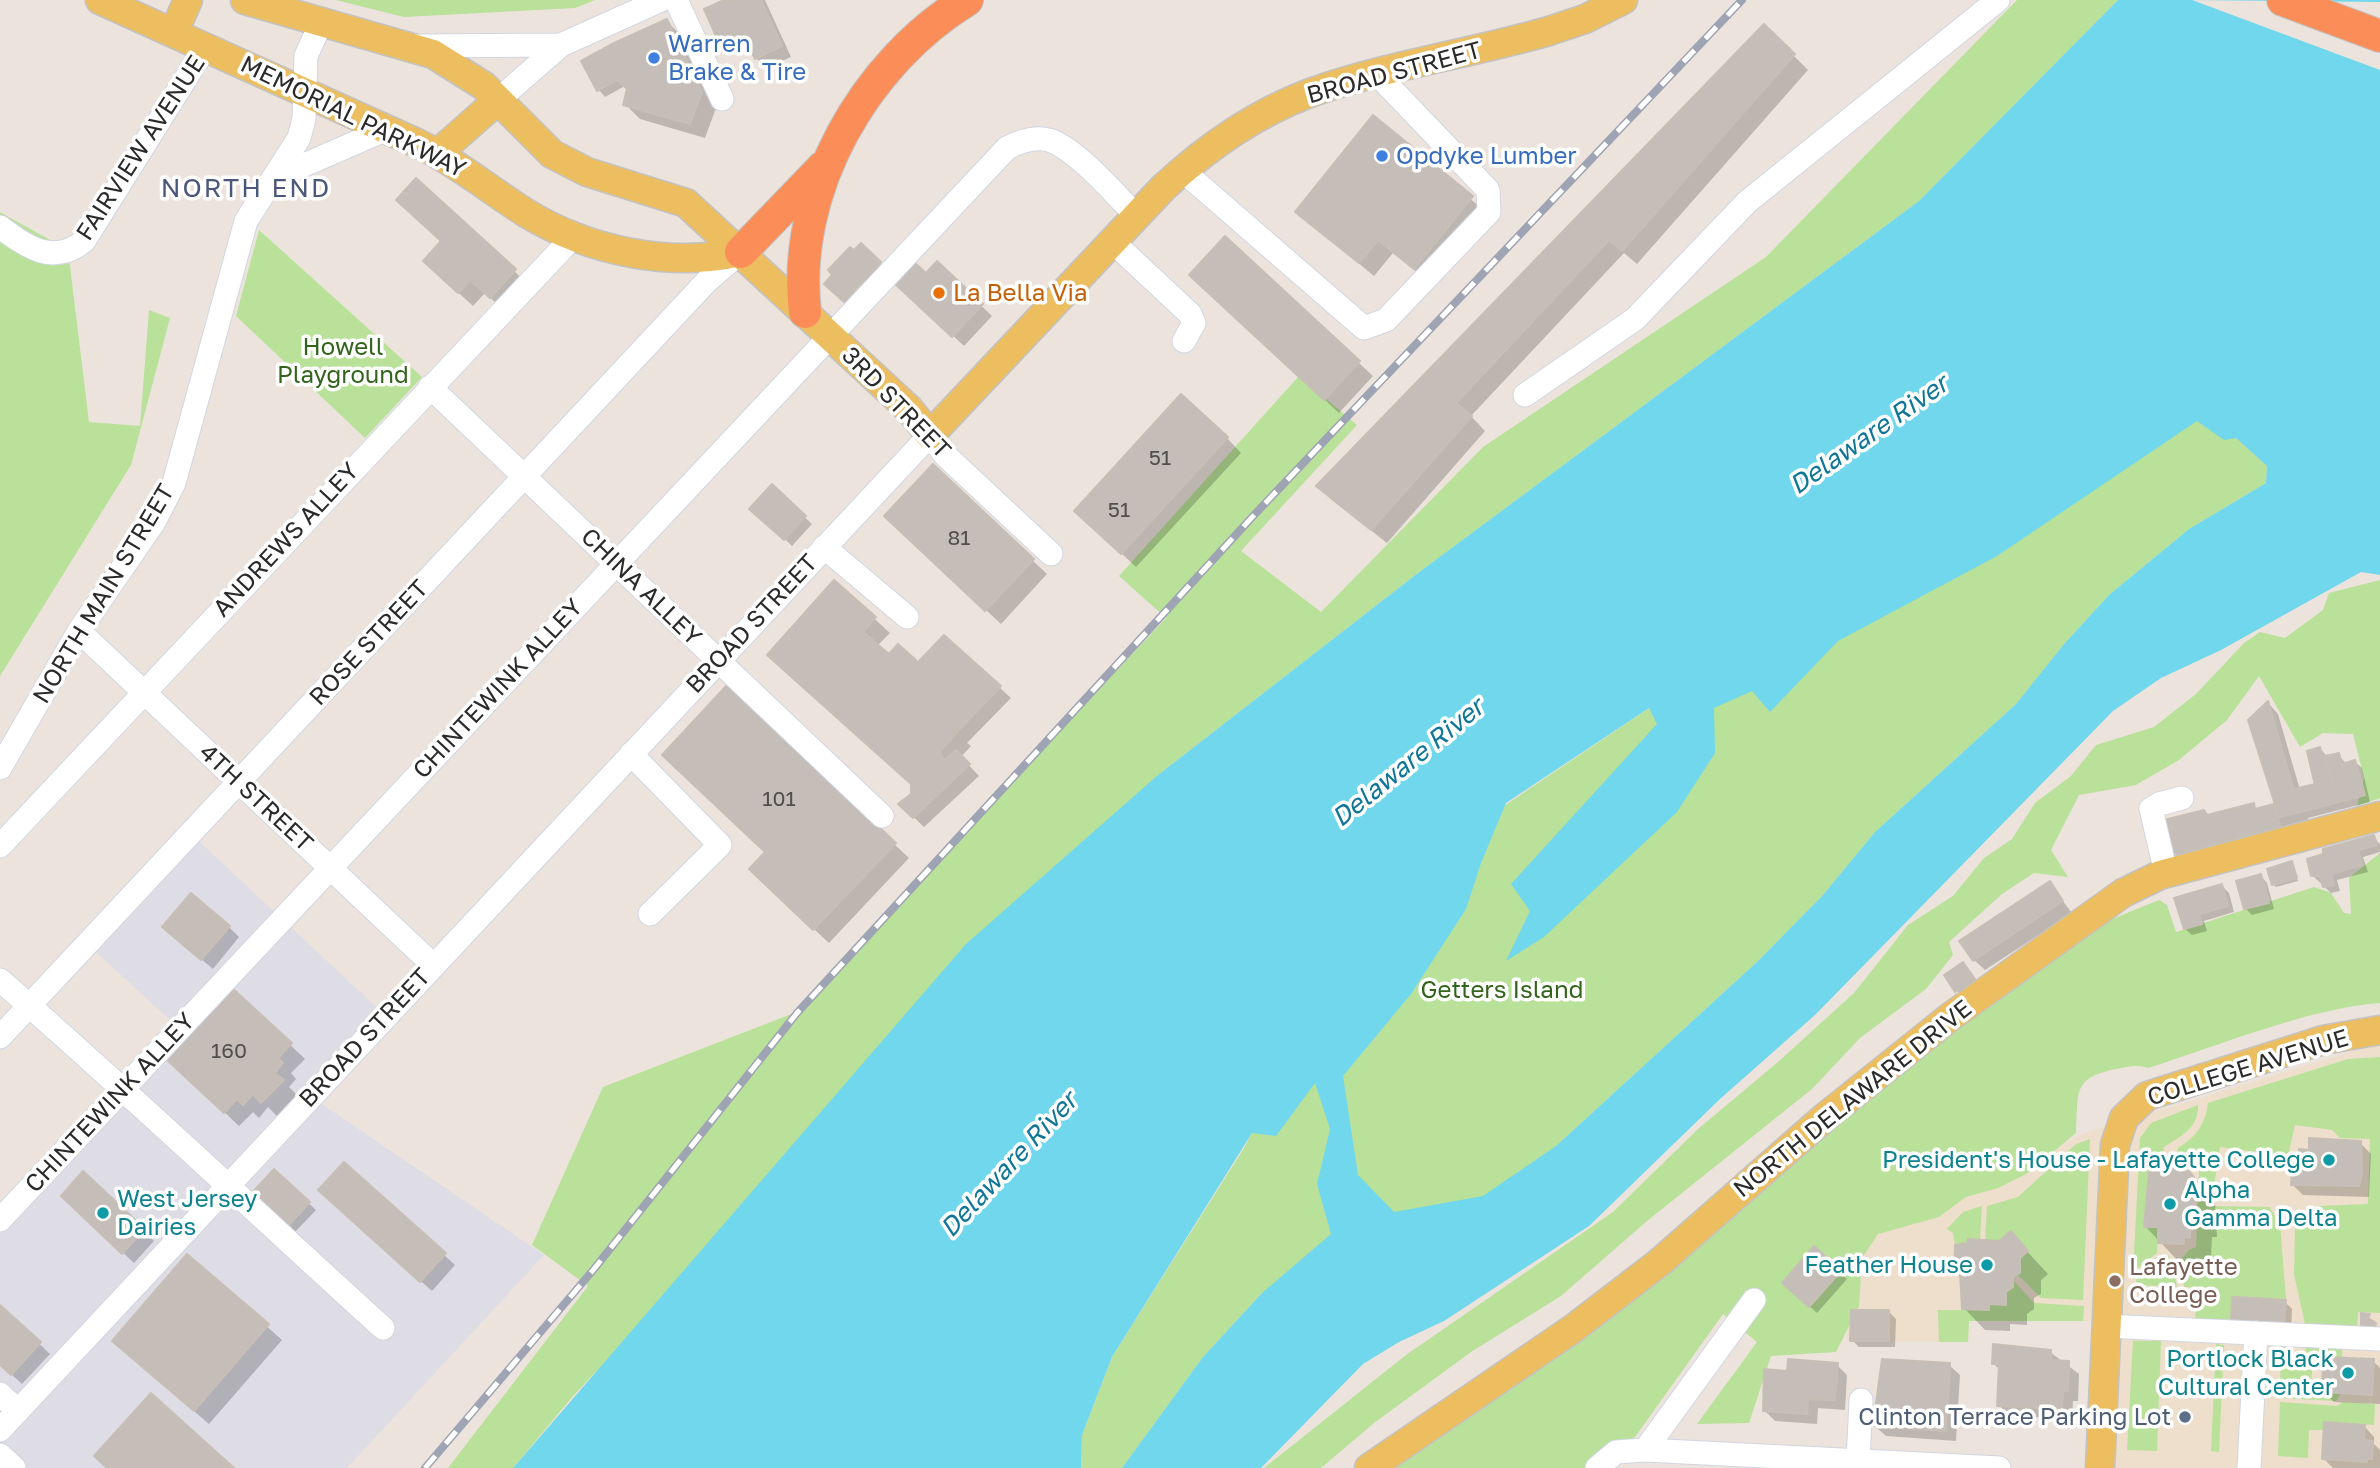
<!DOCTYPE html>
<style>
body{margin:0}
canvas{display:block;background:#ece3dc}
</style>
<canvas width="2380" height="1468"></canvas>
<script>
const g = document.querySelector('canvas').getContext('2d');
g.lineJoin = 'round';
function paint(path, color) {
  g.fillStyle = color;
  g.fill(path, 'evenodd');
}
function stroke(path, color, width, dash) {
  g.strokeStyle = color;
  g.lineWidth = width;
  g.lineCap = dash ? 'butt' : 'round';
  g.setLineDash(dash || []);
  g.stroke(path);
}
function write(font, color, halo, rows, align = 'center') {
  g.font = font + ' "Golos Text",sans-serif';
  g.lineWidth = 7;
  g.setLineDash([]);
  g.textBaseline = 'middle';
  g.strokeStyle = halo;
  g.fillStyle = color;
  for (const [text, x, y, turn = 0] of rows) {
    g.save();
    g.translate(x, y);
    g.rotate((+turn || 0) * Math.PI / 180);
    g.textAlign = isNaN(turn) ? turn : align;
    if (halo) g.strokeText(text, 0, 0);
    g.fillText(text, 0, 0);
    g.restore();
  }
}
const industrial = new Path2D(`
 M189 832 387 1017 313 1098 544 1255 347 1468H0V1220L181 1030 84 941Z`);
const education = new Path2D(`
 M2380 1043V1468H2114L2123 1321H1969L1968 1342 1847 1341 1846 1311 1868 1225 2088 1132Z`);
const green = new Path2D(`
 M336 0H595L575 8 404 17Z
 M2017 0H2118L1919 201 1418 573 1158 775 573 1396 513 1468H448L588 1286 532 1245 603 1087 807 1008 843 962 1166 618 1119 576 1299 376 1357 425 1241 551 1321 612 1483 447 1766 257Z
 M0 212 68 250 89 422 140 426 149 310 170 318 131 465 0 676Z
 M259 230 422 377 365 438 236 316Z
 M2188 385 2236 438 2267 466 2266 483 2189 529 2109 595 2064 644 2016 704 1875 832 1823 895 1758 961 1556 1146 1536 1180 1262 1293 1203 1357 1122 1468H1081L1082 1435 1112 1357 1244 1148 1381 889 1738 648Z
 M2380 580V798L2357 806 2364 778 2353 734 2323 733 2300 747 2259 676 2227 720 2179 760 2136 785 2079 795 2051 850 2068 877 2034 873 2002 894 1949 942 1953 955 1926 989 1860 1038 1812 1089 1647 1221 1561 1296 1471 1352 1374 1423 1321 1468H1264L1406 1355 1613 1212 1698 1129 1778 1062 1854 993 1908 925 1953 896 1984 858 2012 839 2035 803 2071 776 2096 745 2154 727 2196 694 2244 643 2260 632 2285 638 2323 610 2329 593Z
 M2380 853V1003C2309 1008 2218 1046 2148 1068 2136 1064 2128 1067 2116 1069 2071 1078 2079 1093 2076 1133L2026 1174 1998 1188 1966 1197 1939 1217 1878 1234 1862 1258 1859 1306 1836 1352 1771 1356 1749 1423 1697 1424 1757 1342 1723 1314 1635 1437 1587 1468H1388L1985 1005 2100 924 2159 900 2167 905 2176 932 2314 887 2331 893 2344 913 2351 914 2349 878Z
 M2380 1057V1313L2358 1312 2357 1327 2305 1324 2294 1274 2295 1225H2314L2318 1206 2368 1204 2370 1139 2340 1138 2332 1130 2295 1125 2287 1160 2280 1162 2264 1153 2220 1147 2211 1206 2269 1207 2280 1223 2286 1300 2233 1297 2231 1326 2195 1325 2196 1288 2184 1287 2179 1262 2189 1250 2196 1247 2199 1171 2194 1157 2178 1156V1148C2197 1136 2205 1125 2208 1103L2348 1059Z
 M2198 1105C2199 1128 2181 1136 2164 1147L2162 1170 2154 1167 2149 1173 2144 1226 2158 1227 2157 1253 2133 1272 2140 1138 2151 1123Z
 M2090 1139 2083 1300 2041 1298 2017 1274 2020 1273V1258L2028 1251 2012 1231 1999 1241H1985L1987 1206 2018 1197 2076 1144Z
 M1982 1206 1980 1240 1955 1245 1953 1233 1947 1229 1963 1212Z
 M2161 1254 2168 1256 2173 1262 2177 1287 2136 1285 2137 1273Z
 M2013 1280 2034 1303 2084 1306 2083 1321H1969L1968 1342H1939L1938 1310H1988L1989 1304 2006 1305V1292L2013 1287Z
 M2133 1341H2161L2157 1451 2127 1450Z
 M2216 1344 2224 1345 2219 1452 2211 1451Z
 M2282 1344 2291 1345V1365H2305L2306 1346 2342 1348V1358H2313L2311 1386 2322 1387V1392L2341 1393 2336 1401 2279 1398Z
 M2280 1402 2337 1406 2343 1402 2375 1404 2374 1425 2324 1422 2323 1430H2309L2308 1458 2278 1456Z`);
const water = new Path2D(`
 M2118 0H2380V575L2361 572 2221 650 2161 678 2113 711 1815 1015 1720 1099 1589 1226 1444 1321 1399 1342 1363 1364 1261 1468H1122L1203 1357 1262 1293 1331 1234 1317 1184 1330 1129 1315 1083 1276 1136 1252 1133 1112 1357 1082 1435 1081 1468H513L966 944 1158 775 1418 573 1919 201ZM2197 421 2224 440 2236 438 2267 466 2266 483 2189 529 2109 595 2064 644 2016 704 1875 832 1823 895 1758 961 1556 1146 1483 1196 1394 1212 1358 1175 1343 1076 1411 994 1466 909 1481 863 1506 803 1649 708 1657 724 1511 884 1530 911 1506 961 1544 937 1677 812 1715 753 1714 708 1752 691 1770 712 1838 641 1997 556Z`);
const pier = new Path2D(`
 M2192 0 2380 2V70Z`);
const shadow = new Path2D(`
 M728 0H765L791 57 767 68 756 58 750 44 731 52 721 42Z
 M667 21 681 36 716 108 705 138 640 119 625 104 628 89 625 86 605 97 599 90Z
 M1764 26 1808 70 1637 264 1624 253 1471 416 1485 431 1387 543 1332 500 1318 486Z
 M1373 118 1486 212 1429 282 1393 253 1374 276 1297 212Z
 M416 180 529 285 505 311 485 293 473 306 440 276 443 242Z
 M1225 239 1373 376 1339 413 1206 289Z
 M861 246 887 270 852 308 826 284Z
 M937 263 992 316 964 346 897 283 926 275Z
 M1227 438 1241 453 1136 567 1091 525Z
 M933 467 1047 574 1001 624 900 530Z
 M772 487 812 524 792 546 752 508Z
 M834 582 890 633 877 646 889 657 898 646 918 664 944 637 1011 698 967 743 971 746 961 757 979 776 924 827 901 805 913 795 912 784Z
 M728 687 909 858 829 943 765 884 767 853Z
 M2268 703 2278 714 2300 790 2318 785 2320 749 2328 757 2339 755 2346 764 2355 762 2362 768 2370 802 2308 818 2309 822 2185 864 2175 853 2208 816 2253 805 2258 810 2277 805Z
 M2373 837 2380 844V852L2363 857 2368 872 2337 880 2340 891 2331 893 2313 876Z
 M2291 863 2298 881 2276 887 2273 884Z
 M2261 876 2267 883 2274 909 2252 915 2245 908Z
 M2049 883 2072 913 1985 970 1974 960Z
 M2222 886 2229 893 2234 912 2204 921 2207 931 2192 935 2185 929Z
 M229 927 239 937 213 969 175 937Z
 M1963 964 1980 986 1963 998 1946 976Z
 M232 990 305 1059 291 1073 296 1079 289 1087 297 1095 277 1116 268 1107 259 1118 253 1112 239 1126 183 1073Z
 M2360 1143 2371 1154 2369 1197 2303 1195 2292 1184 2310 1151Z
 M2177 1158 2215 1201 2217 1237H2212L2211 1258H2205L2204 1264H2181L2145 1226 2147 1193Z
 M344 1164 455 1265 432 1291 331 1201Z
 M274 1171 316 1210 295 1232 254 1194Z
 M83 1174 154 1241 134 1263 63 1196Z
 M2011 1234 2048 1274 2041 1280V1294L2034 1298V1309L2027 1314V1325L2010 1324V1331L1985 1330 1964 1308 1962 1279 1956 1272Z
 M1815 1249 1847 1279 1817 1313 1791 1289Z
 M187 1256 282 1340 209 1424 129 1355Z
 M2234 1299 2285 1302 2292 1309 2291 1333 2239 1327Z
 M0 1307 50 1354 22 1384 0 1364Z
 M1889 1312 1896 1319 1895 1347H1859L1852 1340Z
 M2050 1352 2079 1374 2078 1401H2073L2072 1419 2009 1416 1999 1405 2000 1370 1994 1364Z
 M2373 1361 2380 1368V1404L2334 1402 2323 1392Z
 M1837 1365 1847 1375 1845 1410 1818 1408 1817 1424 1775 1421 1765 1411 1789 1372Z
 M1949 1365 1960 1375 1956 1441 1886 1436 1875 1426Z
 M2364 1426 2374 1437V1444L2380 1450V1468H2333L2323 1458Z`);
const building = new Path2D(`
 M724 0H761L782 46 755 59 743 32 719 43 704 9Z
 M667 19 702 92 690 124 623 105 627 89 617 80 630 73 614 43Z
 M1764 24 1795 54 1622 251 1609 240 1456 403 1472 416 1371 530 1316 486Z
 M614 43 630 73 597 91 581 61Z
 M1373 115 1473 196 1414 269 1378 240 1359 263 1295 212Z
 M416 178 516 269 490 298 470 280 458 293 423 261 441 241 396 200Z
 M1225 236 1360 361 1324 400 1189 275Z
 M861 243 881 262 844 302 824 284 832 275 828 270 850 247 854 250Z
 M937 261 983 304 952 337 894 283 914 262 926 273Z
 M1181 394 1228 437 1121 554 1074 511Z
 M933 464 1034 559 985 611 884 516Z
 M772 484 806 516 784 540 749 509Z
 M834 580 876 617 863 632 889 654 898 644 917 661 901 680 958 731 911 784 767 655Z
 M944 635 1001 686 958 731 901 680Z
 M728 684 896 843 813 930 749 869 765 852 662 755Z
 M2268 701 2300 812 2279 817 2248 720Z
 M2320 747 2338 802 2320 807 2307 751Z
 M956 750 970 764 913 818 898 804 911 794V784L939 751 944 760Z
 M2339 753 2351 799 2338 802 2325 756Z
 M2355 760 2365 795 2351 799 2342 764Z
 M2315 784 2320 807 2300 812 2294 789Z
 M2254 803 2255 809 2274 804 2280 826 2173 854 2164 820 2204 810 2207 815Z
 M2374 835 2377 845 2358 850 2362 865 2331 874 2334 885 2323 887 2320 876H2311L2307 859 2323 854V849Z
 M2292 861 2297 878 2272 885 2267 869Z
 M2261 874 2269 903 2244 909 2236 881Z
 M2050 881 2063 901 1973 961 1959 941Z
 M2222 884 2228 906 2199 914 2202 924 2184 929 2174 898Z
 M191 893 230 926 201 960 162 927Z
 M1963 962 1975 979 1955 992 1944 975Z
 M232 988 292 1043 278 1058 283 1063 275 1073 284 1080 261 1103 253 1094 243 1105 237 1099 224 1113 166 1059Z
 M2309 1138 2361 1141 2362 1175 2359 1186 2291 1185 2292 1167H2299V1149L2309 1150Z
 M2162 1156H2178V1171H2189L2194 1177 2196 1216H2191L2190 1238 2184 1237V1244L2158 1243V1227H2144L2149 1173 2154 1167 2162 1170Z
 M344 1162 446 1253 420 1282 318 1190Z
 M274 1169 310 1202 287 1227 251 1194Z
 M83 1171 145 1229 122 1254 61 1196Z
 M2011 1231 2028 1251 2020 1258V1273L2013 1277V1287L2006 1292V1305L1989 1304V1310L1962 1309 1960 1273H1954L1955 1245 1967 1243 1968 1239 1999 1241Z
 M1814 1246 1841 1271 1809 1307 1782 1283Z
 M187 1254 269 1324 194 1411 112 1341Z
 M2232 1297 2256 1298 2255 1323 2231 1321Z
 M2256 1298 2286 1300 2284 1327 2255 1326Z
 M0 1305 41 1342 11 1375 0 1365Z
 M1851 1310H1889V1341H1850Z
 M2361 1313 2370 1314 2368 1318 2376 1323 2375 1329 2361 1327Z
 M1993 1344 2051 1350V1360L2069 1361 2068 1391H2063L2062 1409 1997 1406 1999 1364H1992Z
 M2323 1357 2374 1359 2372 1395 2322 1392Z
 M1788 1359 1838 1363 1835 1400 1808 1399 1807 1414 1763 1411 1764 1369 1787 1371Z
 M1882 1359 1950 1363 1946 1431 1873 1426Z
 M151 1393 234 1468H107L94 1456Z
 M2324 1422 2365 1425 2364 1440 2373 1441 2372 1459H2367V1462L2322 1459Z`);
const minor = new Path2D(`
 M676 0 722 99
 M417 46 561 45
 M498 100 561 45 661 0
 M1182 170 1364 328 1386 320 1489 212 1488 190 1378 75
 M274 178 387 129
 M0 227C26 247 54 266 84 241L206 46
 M1113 242 1190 314 1194 323 1184 341
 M430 387 882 816
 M1525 395 1635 319 1747 202 1998 0
 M824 547 907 617
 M79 631 433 965
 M631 754 720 845 650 914
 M0 768 79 631 154 522 174 483 246 221 299 138 304 119 306 56 321 23
 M0 846 573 237
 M2166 873 2151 809 2159 804 2182 798
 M0 980C130 1093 255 1212 383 1328
 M0 1037 707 281 741 252
 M0 1220 1007 148C1020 141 1034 136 1049 140 1077 149 1115 195 1137 216
 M2106 1326 2380 1339
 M0 1394 18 1411
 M0 1430 930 435 945 455 1051 554
 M1645 1450 1754 1300
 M0 1455 14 1468
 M1858 1461 1861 1400
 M1597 1468 1616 1452 1645 1450 1999 1468
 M2249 1468 2256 1333`);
const major = new Path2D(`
 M100 0 419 144C457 163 490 190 526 213 589 251 669 268 741 252
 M245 0 433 54 484 86 552 154 587 172 686 203 909 409 930 435 1163 188C1206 148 1254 114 1310 93 1387 65 1470 54 1549 31L1585 19 1623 0
 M174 32 188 0
 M438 153 498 100
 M1369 1468 1574 1328 1660 1262 1825 1117 1950 1017 2123 893 2160 875 2380 816
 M2100 1468 2115 1145 2124 1118 2147 1096 2323 1040 2380 1030`);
const highway = new Path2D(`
 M2283 0 2380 36
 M741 252 823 167
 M805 312C791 191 864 63 967 0`);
const rail = new Path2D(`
 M425 1468 594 1269 797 1013 1255 514 1742 0`);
const markers = [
 [654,58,7,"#3f7fe0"],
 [1382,156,7,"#3f7fe0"],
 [939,293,7,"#e8710a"],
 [2329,1160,7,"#0f9aa8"],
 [2170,1204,7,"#0f9aa8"],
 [103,1213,7,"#0f9aa8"],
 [1987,1265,7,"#0f9aa8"],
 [2115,1281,7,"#8d6e63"],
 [2348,1373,7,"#0f9aa8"],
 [2185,1417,7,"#5c6f8a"]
];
const numberNames = [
 ["51",1160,458],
 ["51",1119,510],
 ["81",959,538],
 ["101",779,799],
 ["160",229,1051]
];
const shopNames = [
 ["Warren",668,44],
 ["Brake & Tire",668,72],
 ["Opdyke Lumber",1396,156]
];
const streetNames = [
 ["BROAD STREET",1394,73,-15],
 ["MEMORIAL PARKWAY",353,117,26],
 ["FAIRVIEW AVENUE",141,148,-57],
 ["3RD STREET",896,403,46],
 ["ANDREWS ALLEY",286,540,-47],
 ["CHINA ALLEY",641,587,44],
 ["NORTH MAIN STREET",104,594,-59],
 ["BROAD STREET",752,624,-47],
 ["ROSE STREET",369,643,-47],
 ["CHINTEWINK ALLEY",498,689,-47],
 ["4TH STREET",256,798,43],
 ["BROAD STREET",365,1038,-47],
 ["COLLEGE AVENUE",2248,1068,-17],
 ["NORTH DELAWARE DRIVE",1853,1099,-39],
 ["CHINTEWINK ALLEY",110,1103,-47]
];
const foodNames = [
 ["La Bella Via",953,293]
];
const parkNames = [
 ["Howell",343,347],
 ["Playground",343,375],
 ["Getters Island",1502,990]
];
const cultureNames = [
 ["President's House - Lafayette College",2315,1160],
 ["Alpha",2184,1190,"left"],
 ["Gamma Delta",2184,1218,"left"],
 ["West Jersey",117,1199,"left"],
 ["Dairies",117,1227,"left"],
 ["Feather House",1973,1265],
 ["Portlock Black",2334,1359],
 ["Cultural Center",2334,1387]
];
const educationNames = [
 ["Lafayette",2129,1267],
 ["College",2129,1295]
];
const serviceNames = [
 ["Clinton Terrace Parking Lot",2171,1417]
];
const neighbourhoodNames = [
 ["NORTH END",246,189]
];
const waterNames = [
 ["Delaware River",1869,435,-35],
 ["Delaware River",1408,763,-39],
 ["Delaware River",1009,1165,-47]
];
paint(industrial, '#dedce4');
paint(education, '#eddfcc');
paint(green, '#b9e199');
paint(water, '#71d7ec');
paint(pier, '#ece3dc');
paint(shadow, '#0003');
paint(building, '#c4bdb8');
stroke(building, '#c7bfb6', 2);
stroke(minor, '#d1d6e2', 25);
stroke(major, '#c3c3c3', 31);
stroke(highway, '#c3c3c3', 34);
stroke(minor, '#fff', 23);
stroke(major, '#edbe5f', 28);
stroke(highway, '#fb8e58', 32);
stroke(rail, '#9fa4b4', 8);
stroke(rail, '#fff', 5, [16]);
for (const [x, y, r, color] of markers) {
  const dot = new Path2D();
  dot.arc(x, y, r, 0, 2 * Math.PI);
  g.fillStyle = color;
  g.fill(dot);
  stroke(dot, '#fff', 2.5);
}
write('21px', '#504f4e', null, numberNames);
write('24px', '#366cbe', '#fff', shopNames, 'left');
write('24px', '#2a2a2a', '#fff', streetNames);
write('24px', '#c56008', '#fff', foodNames, 'left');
write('24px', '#32651b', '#fff', parkNames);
write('24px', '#0d838f', '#fff', cultureNames, 'right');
write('24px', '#785e54', '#fff', educationNames, 'left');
write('24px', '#4e5e75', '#fff', serviceNames, 'right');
g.letterSpacing = '2px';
write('26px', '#4b5879', '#fff', neighbourhoodNames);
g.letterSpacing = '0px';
write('italic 26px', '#107697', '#fff', waterNames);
</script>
